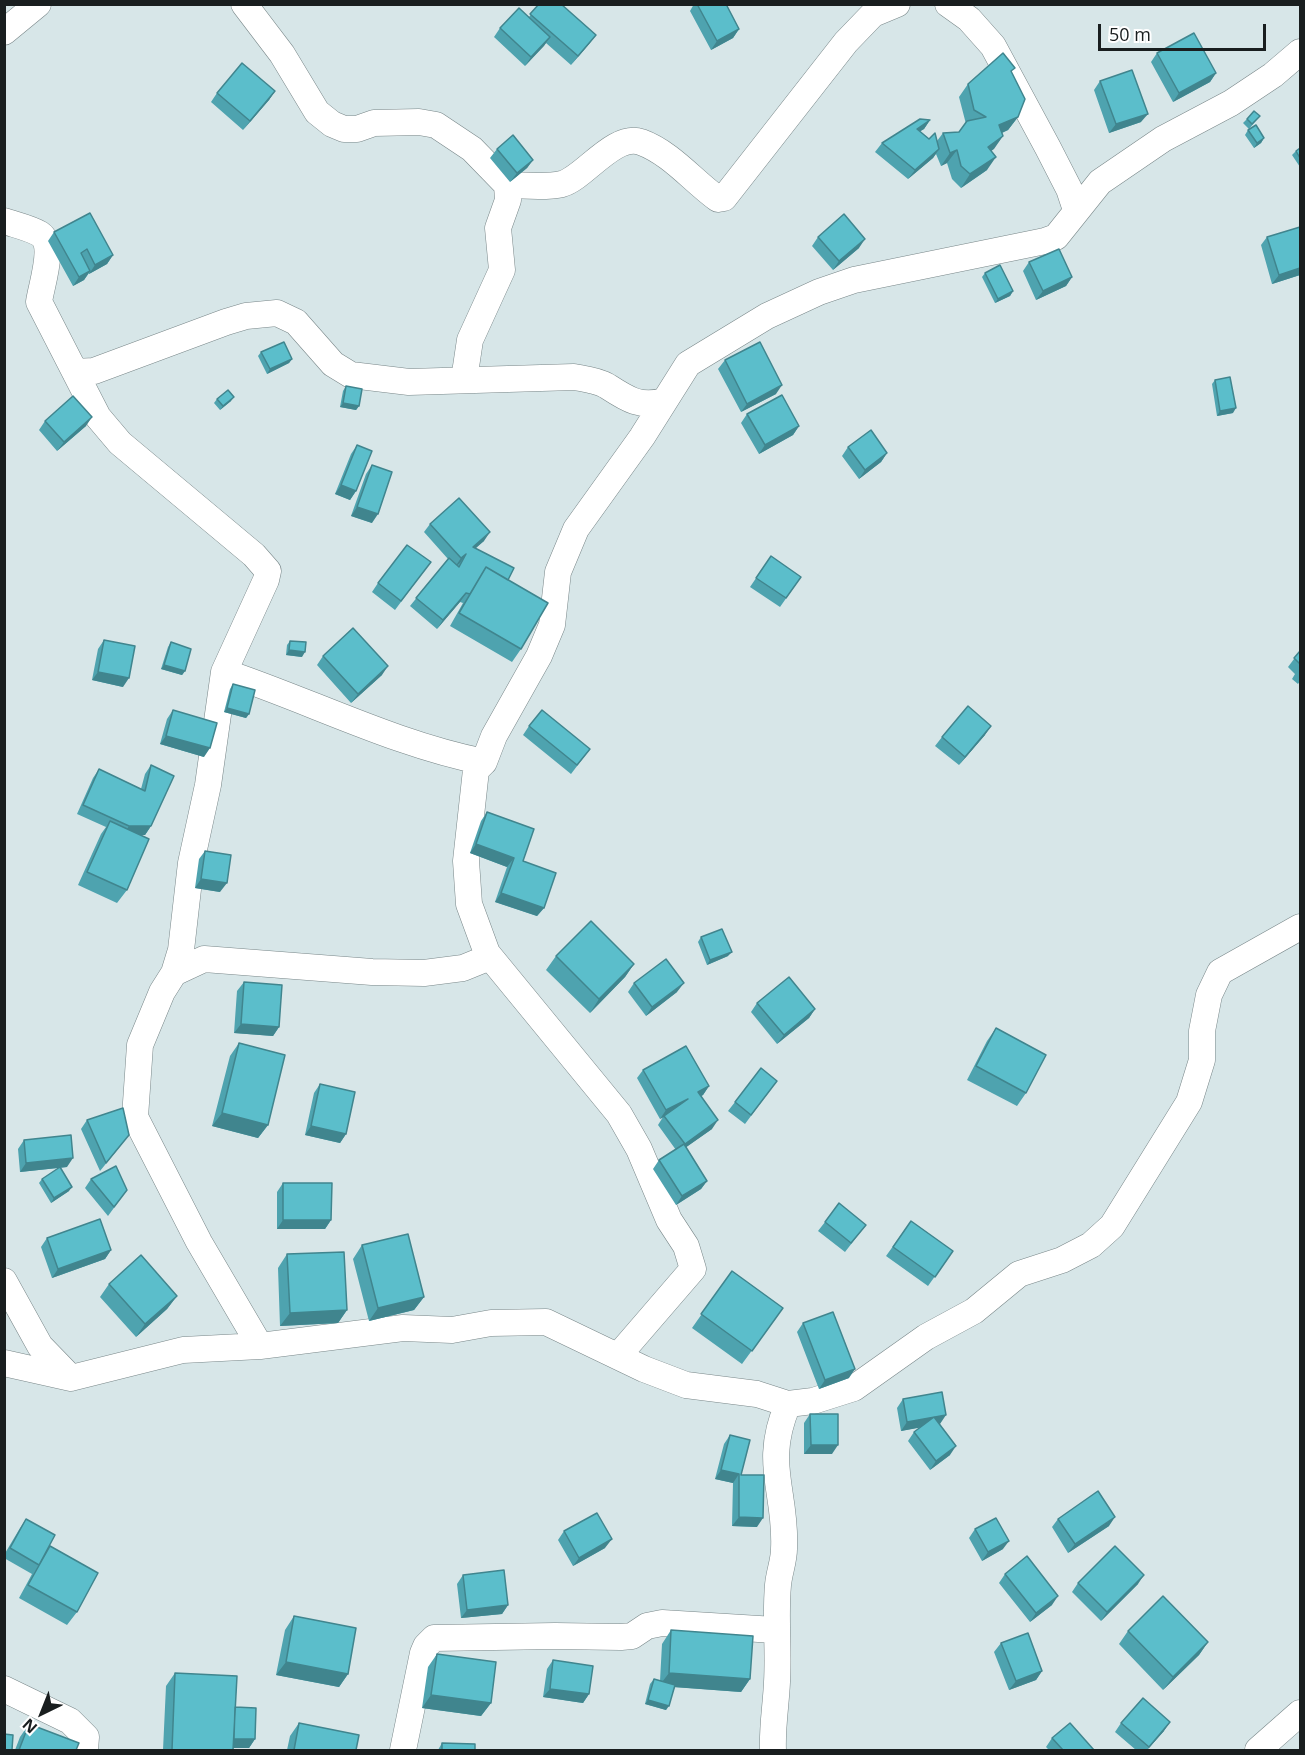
<!DOCTYPE html>
<style>
body{margin:0}
#map{position:relative;width:1305px;height:1755px;overflow:hidden;background:#d7e6e8;font-family:"Open Sans",sans-serif}
canvas{display:block}
.frame{position:absolute;inset:0;border:6px solid #191e1f;pointer-events:none}
.north{position:absolute;left:12px;top:1683px;width:60px;height:60px;-webkit-text-stroke:4px #fff;paint-order:stroke;rotate:223deg;font-size:16px;font-weight:700;line-height:24px;text-align:center;color:#191e1f}
.north::after{content:'';display:block;margin:auto;width:21px;height:27px;background:#191e1f;clip-path:polygon(50% 0,100% 100%,50% 72%,0 100%)}
.scale{position:absolute;left:1098px;top:24px;width:168px;height:27px;box-sizing:border-box;border:3px solid #191e1f;border-top:0;padding-left:8px;font-size:18px;line-height:21px;white-space:nowrap;color:#191e1f;-webkit-text-stroke:4px #fff;paint-order:stroke}
</style>
<div id="map">
<canvas width="1305" height="1755"></canvas>
<div class="frame"></div>
<div class="north">N</div>
<div class="scale">50 m</div>
</div>
<script>
const g = document.querySelector('canvas').getContext('2d');
g.lineJoin = 'round';
function stroke(path, color, width, dash) {
  g.strokeStyle = color;
  g.lineWidth = width;
  g.lineCap = dash ? 'butt' : 'round';
  g.setLineDash(dash || []);
  g.stroke(path);
}
function paint(path, color) {
  g.fillStyle = color;
  g.fill(path, 'evenodd');
}
const minor = new Path2D(`
 M244 4 282 54 317 112 332 124 344 129H357L374 123 419 122 436 125 472 149 507 185 508 200 498 228 502 270 470 340 464 380
 M948 4 969 19 993 46 1048 148 1069 189 1076 210
 M4 32 38 4
 M507 185C524 185 545 188 562 184 584 178 614 133 641 142 671 153 693 181 718 199L724 198 846 42 873 14 897 4
 M4 221C16 225 30 228 40 234 56 245 41 286 39 302L98 417 120 443 254 555 268 571 266 580 224 672 208 785 191 863 181 950 174 973 162 992 140 1045 135 1117 199 1242 260 1346
 M75 372 94 371 226 322 246 316 277 313 296 322 333 364 351 375 409 382 574 377C585 379 597 380 607 386 627 399 640 408 664 401
 M224 672C311 701 394 744 484 762
 M174 973 204 959 372 972 424 973 463 968 490 957
 M4 1281 40 1346 71 1378
 M618 1356 693 1269 686 1246 669 1220 639 1149 619 1114 487 953 469 904 466 861 476 770 484 762 494 736 539 656 552 625 558 572 576 529 642 437 688 364 767 316 819 292 854 280 1045 241 1056 237 1100 182 1163 139 1231 103 1273 75 1300 52
 M4 1363 71 1378 183 1350 260 1346 403 1328 452 1330 491 1323 546 1322 644 1369 686 1385 757 1394 788 1404 813 1401 854 1388 926 1337 974 1311 1019 1274 1062 1260 1091 1245 1112 1226 1189 1102 1202 1060V1031L1209 995 1220 972 1300 927
 M4 1689 70 1721 86 1737 85 1750
 M403 1750 423 1653 426 1646 434 1638 555 1636 621 1637 632 1636 647 1626 662 1623 775 1630
 M773 1750C772 1727 776 1705 777 1682 779 1649 775 1618 778 1585 779 1573 784 1561 784 1549 787 1492 762 1464 788 1404
 M1258 1750 1300 1713`);
const wall = new Path2D(`
 M539 4 596 35 589 44 571 65 546 43 525 66 494 37 500 28 529 17Z
 M694 4H726L739 29 733 38 711 50 690 11Z
 M1157 53 1216 73 1210 82 1173 102 1151 62Z
 M1012 73 1018 117 1008 130 1002 133 1003 136 991 151 987 170 961 188 952 179 947 163 941 166 936 154 933 158 908 179 875 152 882 143 930 120 924 129 920 131 929 139 937 141 943 133 959 132 966 124 959 97 968 84Z
 M1100 81 1141 122 1109 133 1094 90Z
 M275 91 269 100 243 130 211 102 217 93Z
 M1260 116 1249 129 1243 123 1247 119Z
 M1248 130 1264 138 1261 143 1254 148 1245 135Z
 M1300 148V167L1292 155 1296 151Z
 M497 149 533 160 527 168 510 182 490 158Z
 M1300 227V275L1272 284 1261 245 1267 237Z
 M54 232 113 255 107 264 89 274V273L84 280 73 286 48 241Z
 M818 237 859 248 833 270 812 246Z
 M1029 262 1072 277 1066 286 1036 300 1023 271Z
 M985 273 1013 291 1010 296 995 303 982 277Z
 M261 352 292 359 289 363 267 374 258 356Z
 M725 360 776 394 741 412 718 369Z
 M1215 380 1233 413 1217 416 1212 384Z
 M346 386 359 406 356 410 340 407 343 391Z
 M217 399 231 401 220 410 214 403Z
 M747 414 799 426 793 435 759 454 741 423Z
 M45 421 86 426 57 451 39 430Z
 M357 445 356 491 350 500 335 494 351 454Z
 M848 447 887 453 881 462 859 479 842 456Z
 M372 465V523L351 516 366 474Z
 M430 524 484 541 475 548 508 580 521 649 512 662 450 626 463 603 460 602 437 629 410 606 448 559 424 532Z
 M771 556 801 577 780 607 750 587Z
 M424 571 395 610 372 592 378 583Z
 M104 640 123 687 92 680 98 649Z
 M290 641 302 657 286 655 287 645Z
 M171 642 185 671 182 675 161 669 168 647Z
 M1300 651V681L1298 684 1292 679 1295 674 1288 667Z
 M323 656 382 675 351 703 317 665Z
 M233 684 249 714 246 718 224 712 230 689Z
 M173 710 204 757 160 744 167 719Z
 M529 726 590 749 571 774 523 735Z
 M985 735 959 765 935 746 942 737Z
 M151 765V826L145 835H142L127 890 117 903 78 885 101 834 106 827 77 814 93 778 99 769 141 789 145 774Z
 M487 812 523 861 544 908 537 916 495 902 507 867 470 853 481 821Z
 M205 851 220 892 195 888 199 859Z
 M701 937 728 956 707 965 698 942Z
 M556 956 634 964 625 977 590 1013 546 970Z
 M244 982 279 1027 273 1036 234 1033 237 991Z
 M634 983 677 992 646 1016 628 992Z
 M757 1003 815 1009 809 1018 777 1044 751 1012Z
 M996 1028 1026 1093 1017 1106 967 1080 987 1041Z
 M239 1043 268 1125 258 1138 212 1126 230 1056Z
 M643 1070 709 1086 703 1095 701 1096 712 1129 686 1147 707 1181 701 1189 676 1205 653 1169 659 1160 676 1150 658 1125 663 1117 660 1119 637 1078Z
 M320 1084 346 1134 340 1143 305 1135 314 1093Z
 M771 1089 745 1124 728 1111 735 1102Z
 M87 1120 122 1144 100 1171 81 1129Z
 M24 1140 67 1167 20 1172 18 1149Z
 M42 1179 69 1191 51 1203 39 1183Z
 M91 1179 127 1190 108 1216 85 1188Z
 M283 1183 331 1220 325 1229H277V1192Z
 M911 1221 953 1251 928 1286 886 1256Z
 M825 1222 866 1225 845 1252 818 1231Z
 M47 1238 111 1250 105 1259 52 1278 41 1247Z
 M362 1245 424 1297 414 1310 369 1321 353 1259Z
 M287 1254 347 1310 338 1323 280 1326 278 1268Z
 M732 1271 783 1308 742 1364 692 1328Z
 M109 1284 177 1296 167 1309 136 1337 100 1297Z
 M803 1323 849 1378 819 1389 797 1332Z
 M903 1399 940 1424H939L950 1455 930 1470 908 1441 914 1432 921 1427 901 1431 897 1408Z
 M810 1414 832 1454H804V1423Z
 M730 1435 741 1475 757 1527 732 1526 733 1483 715 1479 724 1444Z
 M26 1519 46 1551 77 1612 67 1625 19 1598 32 1574 4 1558V1555L20 1528Z
 M1058 1519 1109 1526 1068 1553 1052 1527Z
 M975 1529 1003 1549 982 1561 969 1538Z
 M564 1531 605 1548 573 1566 558 1540Z
 M1005 1574 1052 1605 1030 1622 999 1583Z
 M463 1575 508 1605 502 1614 461 1618 457 1584Z
 M1078 1583 1138 1584 1101 1621 1072 1592Z
 M294 1616 348 1674 339 1687 276 1675 285 1630Z
 M671 1630 750 1679 741 1692 675 1687 666 1710 645 1704 650 1684 654 1679 660 1681 662 1644Z
 M1128 1631 1208 1642 1199 1655 1163 1690 1119 1644Z
 M1001 1643 1042 1671 1036 1680 1009 1690 994 1652Z
 M437 1654 491 1703 481 1716 422 1708 428 1667Z
 M553 1660 589 1694 583 1703 543 1697 547 1669Z
 M175 1673 235 1707 255 1739 249 1748H233V1750H163L166 1686Z
 M299 1723 356 1750H287L290 1736Z
 M1121 1723 1164 1731 1147 1750H1136L1115 1732Z
 M29 1724 76 1750H15L20 1737Z
 M1052 1738 1094 1750H1049L1046 1747Z
 M442 1743 475 1750H438Z`);
const shadedWall = new Path2D(`
 M739 29 733 38 711 50 717 41Z
 M596 35 589 44 571 65 578 56Z
 M550 37 544 46 525 66 531 57Z
 M1216 73 1210 82 1173 102 1179 93Z
 M275 91 269 100 243 130 250 121Z
 M1148 114 1141 122 1109 133 1116 124Z
 M1018 117 1008 130 990 138 999 125Z
 M930 120 924 129 911 137 917 129Z
 M1003 136 994 149 979 160 988 147Z
 M1264 138 1261 143 1254 148 1257 143Z
 M939 149 933 158 908 179 915 170Z
 M957 150 947 163 941 166 950 153Z
 M996 157 987 170 961 188 970 174Z
 M533 160 527 168 510 182 517 173Z
 M865 239 859 248 833 270 839 261Z
 M113 255 107 264 89 274 95 265Z
 M1300 268V275L1272 284 1279 275Z
 M90 271 84 280 73 286 79 277Z
 M1072 277 1066 286 1036 300 1043 291Z
 M1013 291 1010 296 995 303 998 299Z
 M292 359 289 363 267 374 270 369Z
 M782 385 776 394 741 412 747 404Z
 M234 397 231 401 220 410 223 406Z
 M343 403 359 406 356 410 340 407Z
 M1236 408 1233 413 1217 416 1220 411Z
 M92 417 86 426 57 451 64 442Z
 M799 426 793 435 759 454 765 445Z
 M887 453 881 462 859 479 865 470Z
 M341 485 356 491 350 500 335 494Z
 M357 507 378 514 372 523 351 516Z
 M490 532 484 541 467 556 473 547Z
 M466 554 460 563 455 567 461 558Z
 M466 593 460 602 437 629 443 620Z
 M289 650 305 652 302 657 286 655Z
 M164 665 185 671 182 675 161 669Z
 M388 666 382 675 351 703 358 694Z
 M98 672 129 678 123 687 92 680Z
 M227 708 249 714 246 718 224 712Z
 M991 726 985 735 959 765 965 757Z
 M166 736 210 748 204 757 160 744Z
 M129 826H151L145 835H123Z
 M476 844 514 858 507 867 470 853Z
 M201 879 227 883 220 892 195 888Z
 M501 893 544 908 537 916 495 902Z
 M732 952 728 956 707 965 710 960Z
 M634 964 625 977 590 1013 599 999Z
 M684 983 677 992 646 1016 652 1007Z
 M815 1009 809 1018 777 1044 784 1035Z
 M241 1024 279 1027 273 1036 234 1033Z
 M709 1086 703 1095 692 1101 698 1092Z
 M688 1099 682 1108 660 1119 666 1110Z
 M222 1113 268 1125 258 1138 212 1126Z
 M718 1120 712 1129 678 1153 685 1144Z
 M311 1126 346 1134 340 1143 305 1135Z
 M73 1158 67 1167 20 1172 26 1163Z
 M707 1181 701 1189 676 1205 682 1196Z
 M72 1187 69 1191 51 1203 54 1198Z
 M283 1220H331L325 1229H277Z
 M111 1250 105 1259 52 1278 58 1269Z
 M177 1296 167 1309 136 1337 145 1324Z
 M424 1297 414 1310 369 1321 378 1308Z
 M347 1310 338 1323 280 1326 290 1313Z
 M855 1369 849 1378 819 1389 825 1380Z
 M946 1415 940 1424 901 1431 907 1422Z
 M811 1445H838L832 1454H804Z
 M956 1446 950 1455 930 1470 936 1461Z
 M721 1470 739 1474 733 1483 715 1479Z
 M739 1517 763 1518 757 1527 732 1526Z
 M1115 1517 1109 1526 1068 1553 1075 1544Z
 M612 1539 605 1548 573 1566 579 1558Z
 M1009 1541 1003 1549 982 1561 988 1552Z
 M1144 1575 1138 1584 1101 1621 1107 1612Z
 M1058 1596 1052 1605 1030 1622 1036 1613Z
 M508 1605 502 1614 461 1618 467 1610Z
 M1208 1642 1199 1655 1163 1690 1173 1677Z
 M286 1662 348 1674 339 1687 276 1675Z
 M1042 1671 1036 1680 1009 1690 1016 1681Z
 M669 1673 750 1679 741 1692 659 1686Z
 M550 1689 589 1694 583 1703 543 1697Z
 M431 1695 491 1703 481 1716 422 1708Z
 M648 1700 669 1706 666 1710 645 1704Z
 M1170 1722 1164 1731 1147 1750 1149 1747Z
 M232 1739H255L249 1748H225Z`);
const building = new Path2D(`
 M539 4H561L596 35 578 56 530 14Z
 M697 4H726L739 29 717 41Z
 M519 8 550 37 531 57 500 28Z
 M1194 33 1216 73 1179 93 1157 53Z
 M1003 53 1015 68 1011 71 1025 99 1018 117 999 125 1003 136 988 147 996 157 970 174 961 166 957 150 950 153 943 133 959 132 967 121 986 117 974 110 968 84Z
 M242 63 275 91 250 121 217 93Z
 M1132 70 1148 114 1116 124 1100 81Z
 M1254 111 1260 116 1252 124 1247 119Z
 M920 119 930 120 917 129 929 139 935 133 939 149 915 170 882 143Z
 M1256 125 1264 138 1257 143 1248 130Z
 M513 135 533 160 517 173 497 149Z
 M1300 148V158L1296 151Z
 M90 213 113 255 95 265 87 249 81 253 90 271 79 277 54 232Z
 M844 214 865 239 839 261 818 237Z
 M1300 227V268L1279 275 1267 237Z
 M1059 249 1072 277 1043 291 1029 262Z
 M1000 265 1013 291 998 299 985 273Z
 M284 342 292 359 270 369 261 352Z
 M760 342 782 385 747 404 725 360Z
 M1230 377 1236 408 1220 411 1215 380Z
 M346 386 362 389 359 406 343 403Z
 M228 390 234 397 223 406 217 399Z
 M782 395 799 426 765 445 747 414Z
 M73 396 92 417 64 442 45 421Z
 M871 430 887 453 865 470 848 447Z
 M357 445 372 451 356 491 341 485Z
 M372 465 392 472 378 514 357 507Z
 M459 498 490 532 473 547 514 568 508 580 486 567 470 594 466 593 443 620 416 598 449 558 459 567 466 554 461 558 430 524Z
 M407 545 431 562 401 601 378 583Z
 M771 556 801 577 786 598 756 578Z
 M486 567 548 603 521 649 459 613Z
 M353 628 388 666 358 694 323 656Z
 M104 640 135 646 129 678 98 672Z
 M290 641 306 642 305 652 289 650Z
 M171 642 191 649 185 671 164 665Z
 M1300 651V664L1294 658Z
 M233 684 255 690 249 714 227 708Z
 M968 706 991 726 965 757 942 737Z
 M173 710 217 723 210 748 166 736Z
 M542 710 590 749 577 765 529 726Z
 M151 765 174 776 151 826H129L83 805 99 769 145 791Z
 M487 812 534 829 523 861 556 873 544 908 501 893 514 858 476 844Z
 M110 821 149 839 127 890 87 872Z
 M205 851 231 855 227 883 201 879Z
 M591 921 634 964 599 999 556 956Z
 M722 929 732 952 710 960 701 937Z
 M666 959 684 983 652 1007 634 983Z
 M789 977 815 1009 784 1035 757 1003Z
 M244 982 282 985 279 1027 241 1024Z
 M996 1028 1046 1055 1026 1093 976 1066Z
 M239 1043 285 1055 268 1125 222 1113Z
 M686 1046 709 1086 698 1092 718 1120 685 1144 664 1116 688 1099 666 1110 643 1070Z
 M761 1068 777 1081 751 1115 735 1102Z
 M320 1084 355 1092 346 1134 311 1126Z
 M123 1108 129 1135 106 1163 87 1120Z
 M71 1135 73 1158 26 1163 24 1140Z
 M684 1144 707 1181 682 1196 659 1160Z
 M116 1166 127 1190 114 1207 91 1179Z
 M60 1167 72 1187 54 1198 42 1179Z
 M283 1183H332L331 1220H283Z
 M839 1203 866 1225 851 1243 825 1222Z
 M100 1219 111 1250 58 1269 47 1238Z
 M911 1221 953 1251 935 1277 893 1247Z
 M408 1234 424 1297 378 1308 362 1245Z
 M344 1252 347 1310 290 1313 287 1254Z
 M141 1255 177 1296 145 1324 109 1284Z
 M732 1271 783 1308 752 1351 701 1314Z
 M833 1312 855 1369 825 1380 803 1323Z
 M942 1392 946 1415 907 1422 903 1399Z
 M810 1414H838V1445H811Z
 M934 1417 956 1446 936 1461 914 1432Z
 M730 1435 750 1440 741 1475H764L763 1518 739 1517V1474L721 1470Z
 M1098 1491 1115 1517 1075 1544 1058 1519Z
 M597 1513 612 1539 579 1558 564 1531Z
 M996 1518 1009 1541 988 1552 975 1529Z
 M26 1519 55 1535 39 1565 10 1548Z
 M50 1546 98 1573 77 1612 28 1585Z
 M1115 1546 1144 1575 1107 1612 1078 1583Z
 M1027 1556 1058 1596 1036 1613 1005 1574Z
 M504 1570 508 1605 467 1610 463 1575Z
 M1163 1596 1208 1642 1173 1677 1128 1631Z
 M294 1616 356 1628 348 1674 286 1662Z
 M671 1630 753 1636 750 1679 669 1673Z
 M1028 1633 1042 1671 1016 1681 1001 1643Z
 M437 1654 496 1662 491 1703 431 1695Z
 M553 1660 593 1666 589 1694 550 1689Z
 M175 1673 237 1676 233 1750H172Z
 M654 1679 675 1685 669 1706 648 1700Z
 M1143 1698 1170 1722 1149 1747 1121 1723Z
 M235 1707 256 1708 255 1739H234Z
 M299 1723 359 1735 356 1750H294Z
 M1070 1723 1094 1750H1063L1052 1738Z
 M29 1724 79 1743 76 1750H19Z
 M4 1734 13 1735 12 1750H4Z
 M442 1743 475 1744V1750H442Z`);
stroke(minor, '#788688', 27);
stroke(minor, '#fff', 26);
paint(wall, '#4ea3af');
paint(shadedWall, '#40858e');
paint(building, '#5bbecb');
stroke(building, '#40858e', 1.5);
</script>
